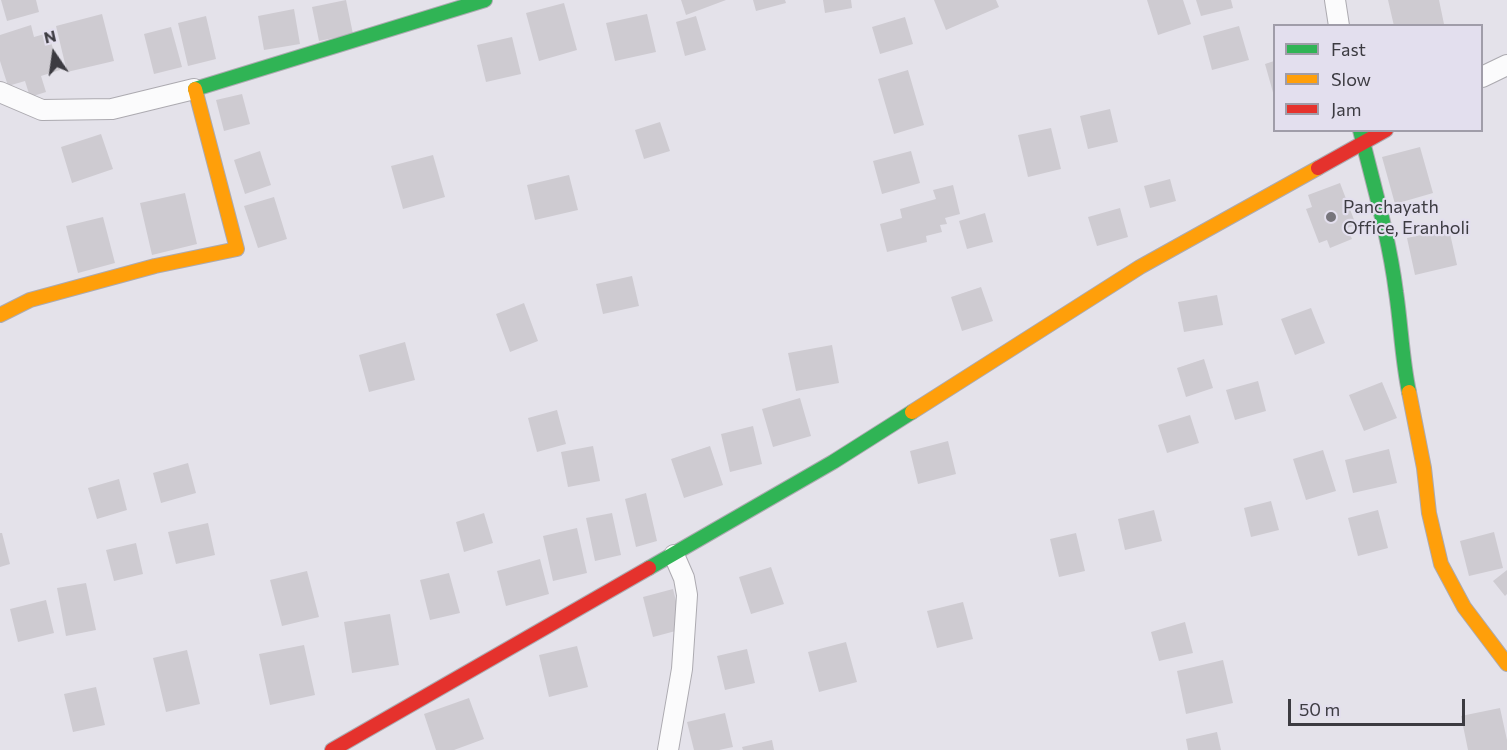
<!DOCTYPE html>
<style>
body{margin:0}
#map{position:relative;width:1507px;height:750px;overflow:hidden;background:#e4e2ea;font-family:Commissioner,sans-serif}
canvas{display:block}
.legend{position:absolute;left:1273px;top:24px;width:210px;height:108px;box-sizing:border-box;background:#e3dfee;border:2px solid #a09da9;margin:0;padding:8px 10px;list-style:none;font-size:18px;color:#3c3b41}
.legend li{display:flex;align-items:center;gap:12px;height:30px}
.legend b{width:30px;border:2px solid #a09da9}
.north{position:absolute;left:24px;top:24px;width:60px;height:60px;-webkit-text-stroke:4px #e3dfee;paint-order:stroke;rotate:347deg;font-size:16px;font-weight:700;line-height:24px;text-align:center;color:#3c3b41}
.north::after{content:'';display:block;margin:auto;width:21px;height:27px;background:#3c3b41;clip-path:polygon(50% 0,100% 100%,50% 72%,0 100%)}
.scale{position:absolute;left:1288px;top:699px;width:177px;height:27px;box-sizing:border-box;border:3px solid #3c3b41;border-top:0;padding-left:8px;font-size:18px;line-height:21px;white-space:nowrap;color:#3c3b41;-webkit-text-stroke:4px #e3dfee;paint-order:stroke}
</style>
<div id="map">
<canvas width="1507" height="750"></canvas>
<ul class="legend">
<li><b style="height:8px;background:#30b455"></b>Fast</li>
<li><b style="height:8px;background:#ff9f0a"></b>Slow</li>
<li><b style="height:8px;background:#e5322d"></b>Jam</li>
</ul>
<div class="north">N</div>
<div class="scale">50 m</div>
</div>
<script>
const g = document.querySelector('canvas').getContext('2d');
g.lineJoin = 'round';
function paint(path, color) {
  g.fillStyle = color;
  g.fill(path, 'evenodd');
}
function stroke(path, color, width, dash) {
  g.strokeStyle = color;
  g.lineWidth = width;
  g.lineCap = dash ? 'butt' : 'round';
  g.setLineDash(dash || []);
  g.stroke(path);
}
function write(font, color, halo, rows, align = 'center') {
  g.font = font + ' Commissioner,sans-serif';
  g.lineWidth = 4.5;
  g.setLineDash([]);
  g.textBaseline = 'middle';
  g.strokeStyle = halo;
  g.fillStyle = color;
  for (const [text, x, y, turn = 0] of rows) {
    g.save();
    g.translate(x, y);
    g.rotate((+turn || 0) * Math.PI / 180);
    g.textAlign = isNaN(turn) ? turn : align;
    if (halo) g.strokeText(text, 0, 0);
    g.fillText(text, 0, 0);
    g.restore();
  }
}
const building = new Path2D(`
 M1 0H36L39 12 7 21Z
 M346 0 353 34 319 41 312 7Z
 M681 0H726L686 15Z
 M753 0H785L786 3 756 11Z
 M823 0H851L852 8 825 13Z
 M934 0H996L999 7 946 30Z
 M1147 0H1183L1191 24 1158 35Z
 M1196 0H1231L1233 8 1201 16Z
 M1388 0H1439L1444 24 1394 26Z
 M564 3 577 50 539 61 526 13Z
 M294 9 300 44 264 50 258 16Z
 M102 14 114 61 67 72 56 26Z
 M647 14 656 52 615 61 606 23Z
 M206 16 216 59 188 66 178 23Z
 M696 16 706 50 685 56 676 22Z
 M905 17 913 44 880 54 872 27Z
 M31 25 34 37 48 33 60 70 41 76 46 92 30 97 25 81 8 86 0 61V35Z
 M1239 26 1249 60 1212 70 1203 36Z
 M171 27 182 67 154 74 144 34Z
 M512 37 521 74 486 82 477 45Z
 M1274 61V96L1265 64Z
 M908 70 924 125 894 134 878 79Z
 M242 94 250 124 224 131 216 100Z
 M1110 109 1118 142 1088 149 1080 116Z
 M660 122 670 151 644 159 635 130Z
 M1051 128 1061 169 1028 177 1018 135Z
 M101 134 113 169 72 183 61 147Z
 M1420 147 1433 193 1395 204 1382 157Z
 M260 151 271 185 245 194 234 160Z
 M911 151 920 183 882 194 873 161Z
 M433 155 445 197 403 209 391 166Z
 M569 175 578 210 535 220 527 185Z
 M1170 179 1176 201 1150 208 1144 186Z
 M1340 183 1356 225 1347 228 1352 239 1330 248 1327 240 1319 243 1306 209 1312 207 1308 195Z
 M953 185 960 214 945 218 947 224 940 225 942 232 926 236 927 242 887 252 880 224 902 218 900 209 936 199 933 190Z
 M185 193 197 244 152 255 140 203Z
 M274 197 287 239 258 248 244 206Z
 M1120 208 1128 237 1097 246 1088 217Z
 M985 213 993 242 967 249 959 221Z
 M103 217 115 263 78 273 66 226Z
 M1449 229 1457 265 1415 275 1407 238Z
 M632 276 639 306 603 314 596 284Z
 M981 287 993 321 962 331 951 297Z
 M1217 295 1223 325 1184 332 1178 302Z
 M524 303 538 341 510 352 496 314Z
 M1311 308 1325 343 1295 355 1281 319Z
 M405 342 415 380 369 392 359 355Z
 M832 345 839 383 796 391 788 353Z
 M1204 359 1213 388 1186 397 1177 368Z
 M1258 381 1266 411 1235 420 1226 390Z
 M1382 382 1397 418 1364 431 1349 395Z
 M800 398 811 436 773 447 762 409Z
 M557 410 566 444 537 452 528 418Z
 M1190 415 1199 443 1167 453 1158 425Z
 M753 426 762 464 730 472 721 434Z
 M948 441 956 474 918 484 910 451Z
 M593 446 600 481 568 487 561 452Z
 M710 446 723 485 684 498 671 459Z
 M1389 449 1397 483 1353 493 1345 460Z
 M1323 450 1336 491 1306 500 1293 459Z
 M188 463 196 493 161 503 153 473Z
 M119 479 127 510 97 519 88 488Z
 M646 493 657 541 636 547 625 499Z
 M1271 501 1279 530 1251 537 1244 508Z
 M1154 510 1162 541 1125 550 1118 519Z
 M1378 510 1388 548 1358 556 1348 518Z
 M484 513 493 543 464 552 456 522Z
 M612 513 621 555 595 561 586 518Z
 M208 523 215 555 176 564 168 532Z
 M577 528 587 573 553 581 543 536Z
 M1494 532 1503 568 1469 576 1460 541Z
 M0 533H2L10 564 0 567Z
 M1076 533 1085 571 1059 577 1050 539Z
 M136 543 143 574 114 581 106 550Z
 M540 559 549 594 506 606 497 571Z
 M771 567 784 604 751 614 739 577Z
 M1507 570V594L1505 596 1493 581Z
 M307 571 319 617 282 626 270 580Z
 M449 573 460 613 430 620 420 580Z
 M86 583 96 630 66 636 57 588Z
 M673 589 683 629 653 637 643 597Z
 M46 600 54 633 18 642 10 609Z
 M963 602 973 639 937 648 927 611Z
 M390 614 399 665 352 673 344 622Z
 M1185 622 1193 653 1159 661 1151 632Z
 M846 642 857 682 819 692 808 652Z
 M304 645 315 695 270 705 259 654Z
 M577 646 588 687 549 697 539 655Z
 M747 649 755 683 725 690 717 656Z
 M187 650 200 704 166 712 153 658Z
 M1223 660 1233 703 1186 714 1177 671Z
 M96 687 105 725 73 732 64 694Z
 M469 698 484 739 454 750H436L424 714Z
 M1500 708 1507 740V750H1468L1461 716Z
 M725 713 733 747 719 750H694L687 722Z
 M1217 732 1221 750H1188L1186 739Z
 M772 740 774 750H743L742 747Z`);
const street = new Path2D(`
 M1335 0 1339 26
 M1482 77 1507 65
 M0 92 42 110 112 109 194 89
 M668 750 682 669 687 595 684 578 674 555`);
const fast = new Path2D(`
 M195 89 485 0
 M1360 130C1373 183 1389 237 1396 292 1401 325 1402 359 1409 392
 M649 568 833 462 912 412`);
const slow = new Path2D(`
 M0 315 30 300 155 266 237 249 195 89
 M1409 392 1424 468 1429 513 1441 564 1464 607 1507 664
 M912 412 1140 267 1318 168`);
const jam = new Path2D(`
 M1318 168 1386 130
 M332 750 649 568`);
const markers = [
 [1331,217,6,"#77757c"]
];
const poiNames = [
 ["Panchayath",1343,207],
 ["Office, Eranholi",1343,228]
];
paint(building, '#cecbd1');
stroke(street, '#acaab0', 22);
stroke(fast, '#acaab0', 16);
stroke(slow, '#acaab0', 16);
stroke(jam, '#acaab0', 16);
stroke(street, '#fbfbfc', 20);
stroke(fast, '#30b455', 14);
stroke(slow, '#ff9f0a', 14);
stroke(jam, '#e5322d', 14);
for (const [x, y, r, color] of markers) {
  const dot = new Path2D();
  dot.arc(x, y, r, 0, 2 * Math.PI);
  g.fillStyle = color;
  g.fill(dot);
  stroke(dot, '#e3dfee', 2);
}
write('18px', '#3c3b41', '#e3dfee', poiNames, 'left');
</script>
